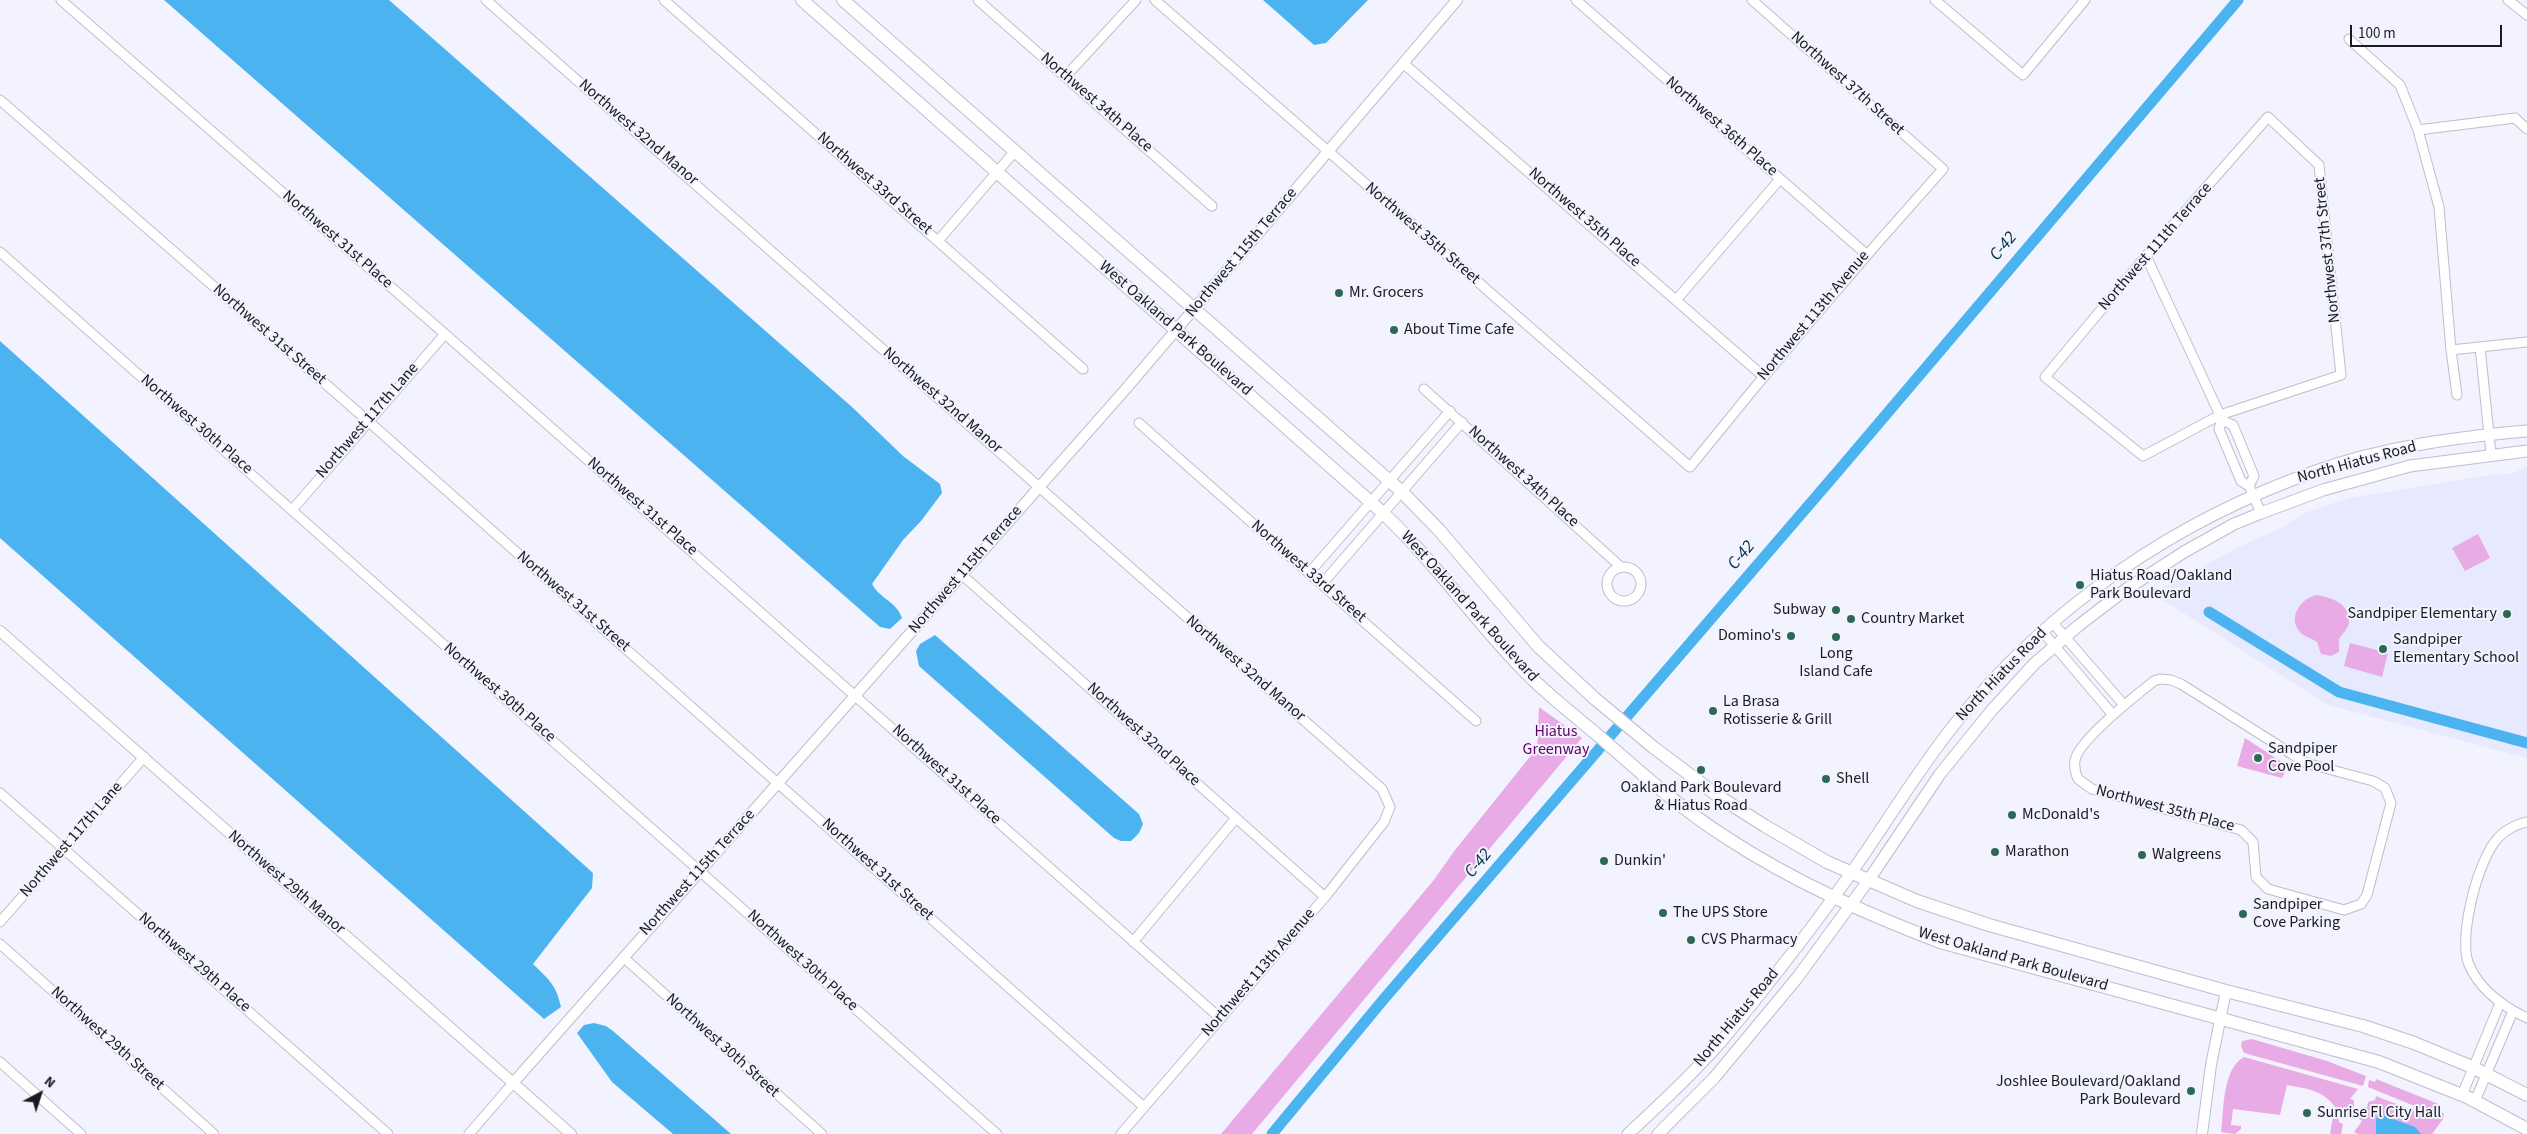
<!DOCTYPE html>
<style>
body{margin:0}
#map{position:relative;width:2527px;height:1134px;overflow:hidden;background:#f2f3fe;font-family:"Source Sans 3",sans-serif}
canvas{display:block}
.north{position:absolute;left:15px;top:1069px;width:50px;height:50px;-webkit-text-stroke:4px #f2f3fe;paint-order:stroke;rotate:40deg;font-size:14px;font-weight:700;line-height:20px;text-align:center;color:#1a1b20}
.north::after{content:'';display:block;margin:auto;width:18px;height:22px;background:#1a1b20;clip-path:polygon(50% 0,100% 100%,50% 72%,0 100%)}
.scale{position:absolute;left:2350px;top:25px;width:152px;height:22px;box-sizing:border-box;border:2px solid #1a1b20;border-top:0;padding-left:6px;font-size:15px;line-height:18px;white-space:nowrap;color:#1a1b20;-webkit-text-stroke:4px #f2f3fe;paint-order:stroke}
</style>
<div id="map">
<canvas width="2527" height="1134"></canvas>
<div class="north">N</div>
<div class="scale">100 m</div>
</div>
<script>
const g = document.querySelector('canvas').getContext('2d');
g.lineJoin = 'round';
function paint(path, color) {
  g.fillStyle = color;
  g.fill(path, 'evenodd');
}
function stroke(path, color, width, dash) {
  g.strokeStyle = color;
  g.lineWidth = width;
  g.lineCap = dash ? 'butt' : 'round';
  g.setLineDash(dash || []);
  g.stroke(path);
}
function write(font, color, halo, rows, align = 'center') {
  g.font = font + ' "Source Sans 3",sans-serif';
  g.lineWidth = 4;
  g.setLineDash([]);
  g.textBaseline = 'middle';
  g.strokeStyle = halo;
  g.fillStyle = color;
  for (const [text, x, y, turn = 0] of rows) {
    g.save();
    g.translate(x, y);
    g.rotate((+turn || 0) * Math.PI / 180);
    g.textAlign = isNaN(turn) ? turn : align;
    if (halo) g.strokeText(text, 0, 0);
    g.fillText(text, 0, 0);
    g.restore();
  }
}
const built = new Path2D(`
 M2527 467V758L2328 705 2152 593 2243 545 2284 527 2304 513 2349 498 2489 475 2510 474Z`);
const green = new Path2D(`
 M2478 534 2490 558 2465 571 2452 548Z
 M2316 595C2331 597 2351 604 2349 623 2348 630 2341 634 2339 640 2338 644 2340 648 2339 652L2331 656 2321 654 2317 642C2312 638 2304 637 2300 632 2287 617 2301 599 2316 595Z
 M2350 643 2388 653 2382 677 2344 666Z
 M1539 707 1582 738 1252 1134H1221L1433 881 1455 850 1537 748Z
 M2245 738 2288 766 2282 778 2237 766Z
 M2252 1039 2327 1061 2366 1076 2363 1086 2244 1053 2241 1046 2242 1041Z
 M2244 1057 2358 1089 2350 1099 2354 1100V1109H2350L2351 1116 2339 1114C2328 1091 2309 1089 2287 1085L2280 1115 2233 1109 2231 1125 2241 1126V1129L2235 1134 2221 1132C2224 1110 2222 1069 2244 1057Z
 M2376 1079 2441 1105 2442 1107 2427 1111 2368 1087 2369 1080 2375 1082Z
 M2376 1096 2425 1115 2444 1113 2443 1119 2432 1134H2358L2354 1132 2362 1121 2359 1119 2360 1114 2362 1115 2364 1108 2367 1109 2368 1102 2375 1100Z
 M2334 1110 2338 1114 2339 1122 2343 1124 2341 1134H2330Z`);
const water = new Path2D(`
 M164 0H389L852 407 903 456 940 484 942 493 921 521 903 540 872 584C879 598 897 602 902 618L890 629 880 627Z
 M1263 0H1368L1326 43 1314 45Z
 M0 341 593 873 592 888 533 964C549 980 556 984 561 1007L544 1019 0 538Z
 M935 635 1139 814 1143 824 1139 833 1131 841H1121L1114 838 919 666 916 651 920 644Z
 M594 1023 606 1026 613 1031 731 1134H673L612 1082 577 1033 584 1025Z
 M2379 1114 2415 1127 2421 1134H2376V1119Z`);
const canal = new Path2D(`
 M2209 612 2339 692 2527 743
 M1272 1134 1383 1000 1839 470 2238 0`);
const minor = new Path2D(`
 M61 0 445 334 1220 1018
 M486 0 1382 789 1390 807 1384 822 1325 897 1121 1134
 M664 0 1083 369
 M978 0 1212 206
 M1155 0 1690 467C1772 365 1856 266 1943 169L1752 0
 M1576 0 1866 254
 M1935 0 2023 75 2085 0
 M2508 0 2527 15
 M2349 39 2400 85 2418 130 2439 207 2451 350 2457 395
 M1403 63 1763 376
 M1066 76 1136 0
 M0 100 368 421 1144 1107
 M2268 117 2319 165 2341 375 2220 415 2143 456 2045 377 2146 256Z
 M2418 130 2515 118 2527 129
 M938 241 1015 151
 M0 252 997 1134
 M2146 256 2220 415 2222 420 2233 425 2254 476 2249 486
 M1677 299 1780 179
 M2480 347 2491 454
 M2451 350 2527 342
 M1424 389 1621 567
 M2222 420 2219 429 2241 481 2249 486 2261 513
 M1139 423 1476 721
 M292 510 445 334
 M1607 584a17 17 0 1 1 34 0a17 17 0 1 1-34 0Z
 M1309 573 1450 411
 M961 574 1325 897
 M1322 584 1462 422
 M2052 622 2124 705
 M2042 631 2113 715
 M2160 679 2171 680 2181 684 2306 763 2373 781 2385 788 2391 803 2367 895 2361 904 2344 910 2268 889 2256 877 2253 842 2241 830 2092 789 2078 779C2075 772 2073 765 2076 757 2084 736 2135 696 2154 681Z
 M0 793 388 1134
 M2527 822C2517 824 2505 830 2498 838 2478 859 2459 934 2468 962 2478 989 2502 1006 2527 1018
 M0 922 144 757
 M1133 942 1236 818
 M0 944 214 1134
 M623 957 822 1134
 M0 1062 81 1134
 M2462 1095 2500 1003
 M2475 1101 2513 1011
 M469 1134 513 1083`);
const tertiary = new Path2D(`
 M0 631 571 1134
 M513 1083 1124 391 1457 0
 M2202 1134 2211 1065 2226 991`);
const secondary = new Path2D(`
 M1628 1134C1661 1103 1695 1072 1725 1037 1768 985 1810 931 1849 876 1886 824 1918 769 1958 720 2051 605 2177 520 2316 471 2383 447 2457 437 2527 431
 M1658 1134 1714 1078 1797 978 1868 881 1940 774 1992 710 2034 664 2078 626 2125 590 2184 552 2234 524 2261 513 2323 490 2410 466 2527 451`);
const primary = new Path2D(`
 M802 0 1383 513C1431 558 1468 611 1513 659 1539 688 1570 712 1600 737 1641 773 1681 809 1727 838 1794 882 1865 913 1940 942L2379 1062 2467 1097 2527 1129
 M843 0 1401 491 1439 530 1538 646 1594 698 1653 747 1718 796 1765 826 1827 862 1917 901 1989 925 2226 991 2363 1026 2414 1043 2472 1067 2527 1095`);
const markers = [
 [1339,293,5,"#2c6955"],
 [1394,330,5,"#2c6955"],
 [2080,585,5,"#2c6955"],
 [1836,610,5,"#2c6955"],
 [2507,614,5,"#2c6955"],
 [1851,619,5,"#2c6955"],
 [1791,636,5,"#2c6955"],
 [1836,637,5,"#2c6955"],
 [2383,649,5,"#2c6955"],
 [1713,711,5,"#2c6955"],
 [2258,758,5,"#2c6955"],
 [1701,770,5,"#2c6955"],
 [1826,779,5,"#2c6955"],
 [2012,815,5,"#2c6955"],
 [1995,852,5,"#2c6955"],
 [2142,855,5,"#2c6955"],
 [1604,861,5,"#2c6955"],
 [1663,913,5,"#2c6955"],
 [2243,914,5,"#2c6955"],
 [1691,940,5,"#2c6955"],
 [2191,1091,5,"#2c6955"],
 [2307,1113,5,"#2c6955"]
];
const streetNames = [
 ["Northwest 37th Street",1847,84,42],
 ["Northwest 34th Place",1096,103,41],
 ["Northwest 36th Place",1721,127,41],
 ["Northwest 32nd Manor",638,133,41],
 ["Northwest 33rd Street",874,184,41],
 ["Northwest 35th Place",1584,218,41],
 ["Northwest 35th Street",1422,234,41],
 ["Northwest 31st Place",337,240,41],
 ["Northwest 111th Terrace",2156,247,-49],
 ["Northwest 37th Street",2328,250,-96],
 ["Northwest 115th Terrace",1242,253,-50],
 ["Northwest 113th Avenue",1814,316,-50],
 ["West Oakland Park Boulevard",1175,329,41],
 ["Northwest 31st Street",269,335,41],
 ["Northwest 32nd Manor",942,401,41],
 ["Northwest 117th Lane",368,421,-49],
 ["Northwest 30th Place",196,425,41],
 ["North Hiatus Road",2357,463,-15],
 ["Northwest 34th Place",1523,477,42],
 ["Northwest 31st Place",642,507,41],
 ["Northwest 115th Terrace",966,570,-49],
 ["Northwest 33rd Street",1308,572,41],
 ["Northwest 31st Street",573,602,41],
 ["West Oakland Park Boulevard",1469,607,48],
 ["Northwest 32nd Manor",1245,669,41],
 ["North Hiatus Road",2002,675,-46],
 ["Northwest 30th Place",499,693,41],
 ["Northwest 32nd Place",1143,735,42],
 ["Northwest 31st Place",946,775,42],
 ["Northwest 35th Place",2165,809,15],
 ["Northwest 117th Lane",72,840,-49],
 ["Northwest 31st Street",877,870,42],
 ["Northwest 115th Terrace",698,873,-48],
 ["Northwest 29th Manor",286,883,41],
 ["West Oakland Park Boulevard",2013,960,16],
 ["Northwest 30th Place",802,961,42],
 ["Northwest 29th Place",194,963,41],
 ["Northwest 113th Avenue",1259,973,-49],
 ["North Hiatus Road",1737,1018,-50],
 ["Northwest 29th Street",107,1039,42],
 ["Northwest 30th Street",722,1046,42]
];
const poiNames = [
 ["Mr. Grocers",1349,293],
 ["About Time Cafe",1404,330],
 ["Hiatus Road/Oakland",2090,576],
 ["Park Boulevard",2090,594],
 ["Subway",1826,610,"right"],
 ["Sandpiper Elementary",2497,614,"right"],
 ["Country Market",1861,619],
 ["Domino's",1781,636,"right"],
 ["Sandpiper",2393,640],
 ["Elementary School",2393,658],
 ["Long",1836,654,"center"],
 ["Island Cafe",1836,672,"center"],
 ["La Brasa",1723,702],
 ["Rotisserie & Grill",1723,720],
 ["Sandpiper",2268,749],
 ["Cove Pool",2268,767],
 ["Shell",1836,779],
 ["Oakland Park Boulevard",1701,788,"center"],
 ["& Hiatus Road",1701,806,"center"],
 ["McDonald's",2022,815],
 ["Marathon",2005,852],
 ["Walgreens",2152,855],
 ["Dunkin'",1614,861],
 ["Sandpiper",2253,905],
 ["Cove Parking",2253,923],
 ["The UPS Store",1673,913],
 ["CVS Pharmacy",1701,940],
 ["Joshlee Boulevard/Oakland",2181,1082,"right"],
 ["Park Boulevard",2181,1100,"right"],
 ["Sunrise Fl City Hall",2317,1113]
];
const parkNames = [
 ["Hiatus",1556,732],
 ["Greenway",1556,750]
];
const waterNames = [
 ["C-42",2004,247,-50],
 ["C-42",1742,556,-50],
 ["C-42",1479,864,-50]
];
paint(built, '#e7e9fe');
paint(green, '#e9abe5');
paint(water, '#4bb4f0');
stroke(canal, '#4bb4f0', 11);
stroke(minor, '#bdbecc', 11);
stroke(tertiary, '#bdbecc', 12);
stroke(secondary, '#bdbecc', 13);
stroke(primary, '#bdbecc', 14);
stroke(minor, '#fff', 9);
stroke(tertiary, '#fff', 10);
stroke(secondary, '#fff', 11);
stroke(primary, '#fff', 12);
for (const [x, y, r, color] of markers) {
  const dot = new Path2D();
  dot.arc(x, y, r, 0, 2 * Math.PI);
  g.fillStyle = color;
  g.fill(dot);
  stroke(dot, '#f2f3fe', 2);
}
write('16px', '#1a1b20', '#f2f3fe', streetNames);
write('16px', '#1a1b20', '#f2f3fe', poiNames, 'left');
write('16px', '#620162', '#f2f3fe', parkNames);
write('italic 18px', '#023149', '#f2f3fe', waterNames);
</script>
